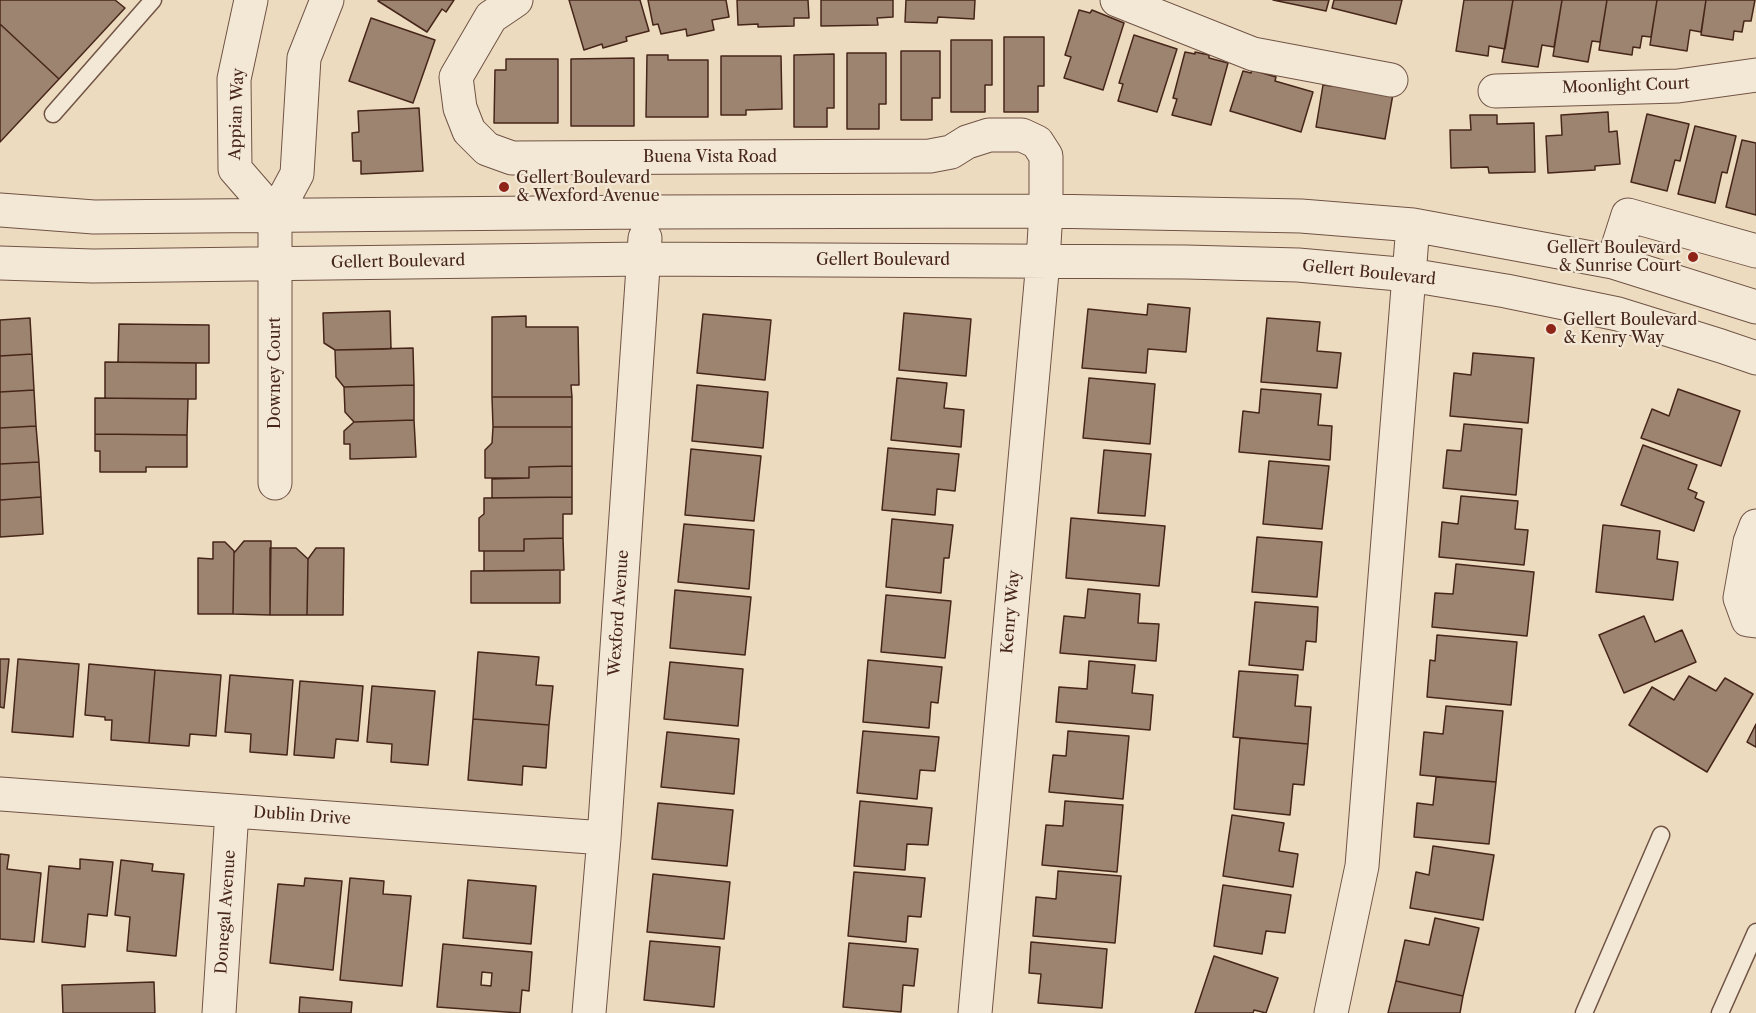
<!DOCTYPE html>
<style>
body{margin:0}
canvas{display:block;background:#eddbc0}
</style>
<canvas width="1756" height="1013"></canvas>
<script>
const g = document.querySelector('canvas').getContext('2d');
g.lineJoin = 'round';
function paint(path, color) {
  g.fillStyle = color;
  g.fill(path, 'evenodd');
}
function stroke(path, color, width, dash) {
  g.strokeStyle = color;
  g.lineWidth = width;
  g.lineCap = dash ? 'butt' : 'round';
  g.setLineDash(dash || []);
  g.stroke(path);
}
function write(font, color, halo, rows, align = 'center') {
  g.font = font + ' "Libre Caslon Text",serif';
  g.lineWidth = 4.5;
  g.setLineDash([]);
  g.textBaseline = 'middle';
  g.strokeStyle = halo;
  g.fillStyle = color;
  for (const [text, x, y, turn = 0] of rows) {
    g.save();
    g.translate(x, y);
    g.rotate((+turn || 0) * Math.PI / 180);
    g.textAlign = isNaN(turn) ? turn : align;
    if (halo) g.strokeText(text, 0, 0);
    g.fillText(text, 0, 0);
    g.restore();
  }
}
const building = new Path2D(`
 M0 0H115L125 8 59 79 0 24Z
 M379 0H454L446 12 442 9 427 32 378 1Z
 M569 0H640L649 31 626 37 627 41 603 48 602 44 584 50Z
 M648 0H726L729 17 712 20 714 30 687 36 686 29 661 34 658 24 653 25Z
 M737 0H808L809 18H794V26L758 27V24L738 25Z
 M821 0H893V17L877 18 878 25 821 26Z
 M906 0H975L974 19 938 17 937 23 905 22Z
 M1273 0H1329L1326 11Z
 M1334 0H1402L1396 24 1332 8Z
 M1464 0H1513L1505 49 1489 46 1488 56 1456 51Z
 M1513 0H1562L1554 47 1542 45 1538 67 1502 62Z
 M1562 0H1607L1600 42 1592 41 1588 62 1553 56Z
 M1607 0H1657L1651 37 1642 36 1640 48 1633 47 1632 55 1599 50Z
 M1657 0H1706L1701 32 1690 30 1687 51 1650 45Z
 M1706 0H1755L1751 21H1744L1742 32 1734 31 1733 40 1701 35Z
 M1079 10 1090 13 1092 10 1124 23 1103 90 1064 78 1071 57 1065 55Z
 M371 18 435 40 413 103 349 81Z
 M0 24 59 79 0 142Z
 M1134 35 1177 49 1157 112 1118 101 1123 84 1119 83Z
 M1004 37H1044V86H1038V112H1004Z
 M951 40H992V85H985V112H951Z
 M901 51H940V98H932V120H901Z
 M1185 52 1195 54V52L1209 55V58L1228 63 1211 125 1172 115 1177 99 1173 98Z
 M847 53H886V104H879V129H847Z
 M834 54V108H827V127H794V55Z
 M647 55H668V60H708V117H646Z
 M721 56H781L782 109 746 110V115H721Z
 M634 58V126H571V59Z
 M506 59H558V123H494L495 70H506Z
 M1252 70 1276 77 1275 81 1313 92 1301 132 1230 111 1243 71 1251 73Z
 M1332 82 1393 94 1385 139 1316 127 1323 85 1331 86Z
 M419 108 423 171 361 174V161H353L352 133 359 132 358 111Z
 M1608 112 1609 132 1617 131 1620 164 1595 166V170L1548 173 1546 136 1562 135 1561 115Z
 M1647 114 1689 124 1680 161 1675 160 1667 191 1631 182Z
 M1470 115H1497V124L1534 123 1535 172 1489 173 1488 167 1451 168 1450 130H1471Z
 M1695 126 1736 136 1727 173 1722 172 1715 203 1678 194Z
 M1742 140 1756 143V215L1726 207Z
 M1148 304 1190 308 1186 352 1148 349 1146 373 1082 368 1088 309 1147 315Z
 M390 311 391 349 335 350 324 343 323 313Z
 M904 313 971 319 966 376 899 370Z
 M703 314 771 320 765 380 697 373Z
 M526 316V327H578L579 385H571L572 397H492V317Z
 M30 318 32 354 0 356V320Z
 M1267 318 1320 322 1317 351 1341 353 1337 388 1261 382Z
 M119 324 209 325V363L118 362Z
 M413 348 414 385 344 387 336 377 335 350Z
 M1473 353 1534 358 1528 423 1450 416 1454 373 1471 375Z
 M32 354 34 390 0 392V356Z
 M105 362 196 363V399L105 398Z
 M897 378 947 383 944 408 964 410 961 447 891 440Z
 M1089 378 1155 384 1150 444 1083 438Z
 M414 385V420L354 422 345 412 344 387Z
 M697 385 768 392 763 448 692 441Z
 M1261 389 1321 394 1318 425 1332 426 1330 460 1239 452 1243 411 1259 413Z
 M1678 389 1740 411 1721 466 1641 438 1652 409 1669 416Z
 M34 390 36 426 0 428V392Z
 M492 397H572V427H493Z
 M95 398 188 399 187 435 95 434Z
 M414 420 416 457 350 459V444H344V431L354 422Z
 M1464 424 1522 429 1516 495 1443 488 1447 450 1461 451Z
 M36 426 39 462 0 464V428Z
 M493 427H572V466L529 467V478H485V450L492 443Z
 M95 434 187 435V467H146V472H100V451H95Z
 M1643 445 1697 465 1688 489 1697 493 1695 498 1704 502 1694 531 1621 505Z
 M888 448 959 454 955 491 937 489 935 515 882 510Z
 M691 449 761 456 754 521 685 515Z
 M1104 450 1151 454 1145 516 1098 513Z
 M1269 461 1329 466 1322 529 1263 524Z
 M39 462 41 497 0 500V464Z
 M572 466V497L492 498V479L529 478V467Z
 M1461 496 1518 501 1515 529 1528 530 1524 565 1439 557 1442 522 1458 524Z
 M41 497 43 534 0 537V500Z
 M572 497V514H563V538L524 539V551H479V518L484 514V498Z
 M1071 518 1165 526 1159 586 1066 578Z
 M892 519 953 525 949 558H944L941 593 886 587Z
 M684 524 754 530 749 589 678 582Z
 M1603 525 1660 531 1657 559 1678 562 1673 600 1596 592Z
 M1257 537 1322 542 1317 597 1252 592Z
 M563 538 564 570 484 571V551H524V539Z
 M244 541H271L270 615 233 614 234 553Z
 M213 542H225L234 551 233 614H198V558L213 559Z
 M270 548H296L308 559 307 615H270Z
 M316 548H344L343 615H307L308 559Z
 M1456 564 1534 572 1527 636 1432 627 1435 593 1453 594Z
 M560 570V603H471V571Z
 M1088 589 1140 594 1138 623 1159 624 1156 661 1060 653 1064 616 1085 618Z
 M675 590 751 597 745 655 670 648Z
 M886 595 951 601 945 658 881 652Z
 M1255 602 1318 607 1316 642 1306 641 1303 670 1249 665Z
 M1644 616 1655 642 1682 630 1696 662 1624 693 1599 635Z
 M1437 635 1517 642 1511 705 1427 697 1430 660 1435 661Z
 M478 652 539 657 536 685 553 686 549 725 473 719Z
 M0 659H9L4 708 0 707Z
 M18 659 79 664 73 737 12 732Z
 M868 660 942 667 938 703 931 702 929 728 863 722Z
 M1089 661 1135 665 1132 693 1153 695 1150 730 1056 722 1059 687 1087 689Z
 M670 662 743 669 738 726 664 719Z
 M89 664 155 670 149 743 111 740 112 720H105V717L85 715Z
 M155 670 221 675 216 736 190 734 189 746 149 743Z
 M1239 671 1298 675 1295 706 1311 707 1308 744 1233 737Z
 M230 675 293 680 287 755 250 752 251 734 225 732Z
 M1689 676 1716 691 1725 678 1753 694 1707 772 1629 725 1652 687 1674 700Z
 M300 681 363 686 358 741 336 739 334 758 294 755Z
 M372 686 435 691 428 765 391 762 392 744 367 742Z
 M1446 706 1503 711 1496 782 1420 775 1424 732 1443 734Z
 M473 719 549 725 546 768 523 766 522 785 468 780Z
 M1756 724V747L1747 742Z
 M863 731 939 737 935 771 920 770 917 799 857 793Z
 M1068 731 1129 736 1123 799 1049 792 1053 755 1066 756Z
 M667 732 739 739 734 794 661 787Z
 M1240 738 1308 744 1304 785 1293 784 1290 815 1234 809Z
 M1436 777 1496 782 1489 844 1414 837 1417 803 1433 805Z
 M860 801 932 808 928 845 907 844 905 870 854 866Z
 M1065 801 1123 805 1117 872 1042 865 1046 825 1063 826Z
 M658 803 733 810 727 866 652 859Z
 M1232 815 1284 823 1279 851 1298 854 1293 887 1223 876Z
 M1433 846 1494 855 1483 920 1410 908 1416 872 1429 875Z
 M0 854 9 855 7 869 41 873 34 942 0 939Z
 M80 859 113 862 107 916 88 914 85 947 42 942 49 866 80 869Z
 M121 860 153 864 152 871 184 874 176 956 127 951 130 917 115 915Z
 M1058 871 1121 876 1115 943 1033 936 1036 897 1056 899Z
 M854 872 925 878 921 917 908 916 906 942 848 936Z
 M653 874 730 882 724 939 647 932Z
 M305 878 342 881 333 970 270 963 278 884 304 886Z
 M350 878 384 881 383 894 411 896 402 986 340 980Z
 M468 880 536 886 531 944 463 938Z
 M1223 885 1291 895 1285 933 1266 931 1262 954 1214 946Z
 M1435 918 1479 928 1463 996 1396 981 1405 940 1429 945Z
 M650 941 720 947 714 1007 644 1000Z
 M1031 942 1107 949 1102 1008 1038 1003 1041 974 1029 973Z
 M849 943 918 949 914 986 903 985 901 1012 843 1007Z
 M443 944 532 952 529 991 522 990 520 1013 437 1007ZM482 972 492 973 491 986 481 985Z
 M1214 956 1278 978 1266 1013 1254 1010 1253 1013H1195Z
 M1396 981 1463 996 1460 1013H1388Z
 M154 982 155 1013H63L62 985Z
 M300 997 352 1002 351 1013H299Z`);
const lane = new Path2D(`
 M53 114 153 0
 M1584 1013 1661 835
 M1720 1013 1756 932`);
const street = new Path2D(`
 M251 0 234 79 235 169 275 215
 M516 0 491 17 456 77 460 108 469 131 487 149 512 158 930 156 951 152 967 142 989 135H1022L1037 142 1046 156V211L1043 261 975 1013
 M1117 0 1253 54 1391 80
 M1495 91 1678 86 1756 75
 M0 210 94 217 646 212 1046 211 1301 216 1413 225 1613 262 1756 307
 M1613 262 1628 215 1756 251
 M0 263 93 266 644 259 1186 262 1298 265 1410 275 1506 291 1618 314 1721 346 1756 358
 M275 483V215L297 174 304 58 327 0
 M1756 526 1750 542 1740 598 1748 620 1756 621
 M0 794 604 838
 M219 1013 232 811
 M589 1013 604 838 645 238
 M1331 1013 1362 866 1413 225`);
const markers = [
 [504,187,6,"#8f2418"],
 [1693,257,6,"#8f2418"],
 [1551,329,6,"#8f2418"]
];
const streetNames = [
 ["Moonlight Court",1626,86,-2],
 ["Appian Way",237,114,-88],
 ["Buena Vista Road",710,157],
 ["Gellert Boulevard",883,260],
 ["Gellert Boulevard",398,262,-1],
 ["Gellert Boulevard",1369,273,6],
 ["Downey Court",275,373,-90],
 ["Kenry Way",1011,612,-85],
 ["Wexford Avenue",619,613,-86],
 ["Dublin Drive",302,816,4],
 ["Donegal Avenue",226,912,-86]
];
const poiNames = [
 ["Gellert Boulevard",516,178],
 ["& Wexford Avenue",516,196],
 ["Gellert Boulevard",1681,248,"right"],
 ["& Sunrise Court",1681,266,"right"],
 ["Gellert Boulevard",1563,320],
 ["& Kenry Way",1563,338]
];
paint(building, '#9d8470');
stroke(building, '#47261a', 1.5);
stroke(lane, '#705344', 19);
stroke(street, '#705344', 35);
stroke(lane, '#f3e8d6', 16);
stroke(street, '#f3e8d6', 33);
for (const [x, y, r, color] of markers) {
  const dot = new Path2D();
  dot.arc(x, y, r, 0, 2 * Math.PI);
  g.fillStyle = color;
  g.fill(dot);
  stroke(dot, '#f3e8d6', 2);
}
write('16px', '#47261a', '#f3e8d6', streetNames);
write('16px', '#47261a', '#f3e8d6', poiNames, 'left');
</script>
